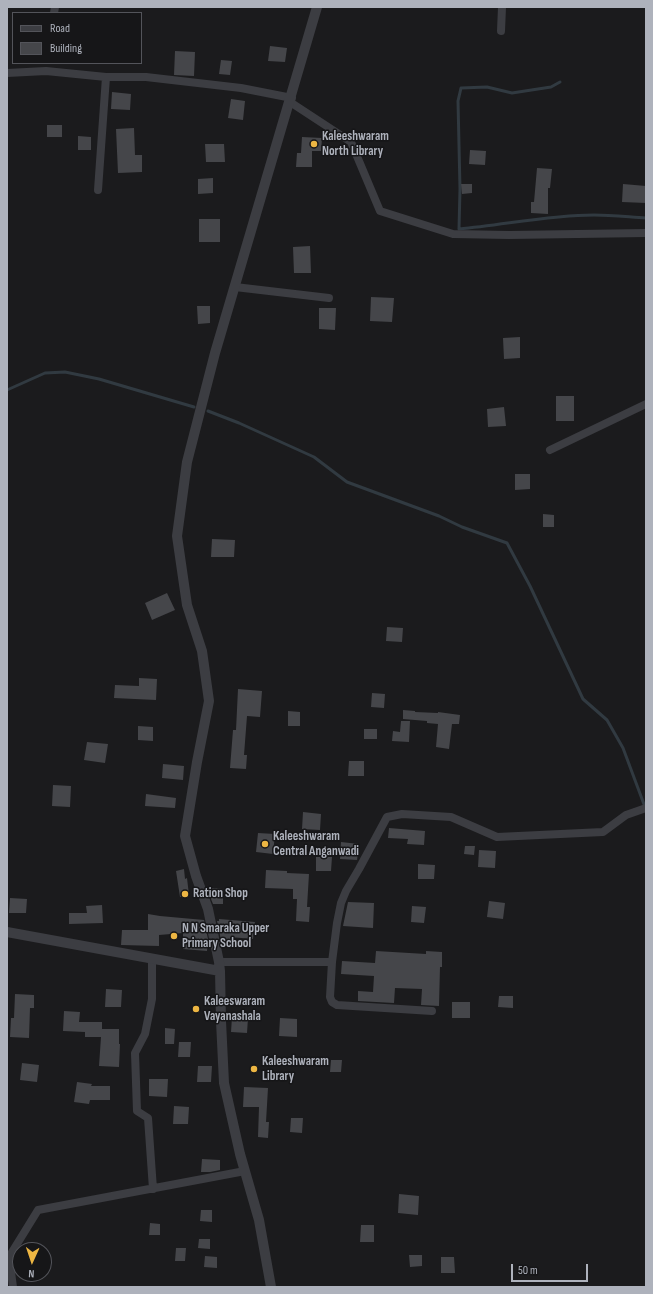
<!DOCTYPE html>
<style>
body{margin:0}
#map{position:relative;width:653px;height:1294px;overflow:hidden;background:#1b1b1d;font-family:"Sofia Sans Condensed",sans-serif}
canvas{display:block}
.frame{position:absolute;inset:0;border:8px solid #aeb2bc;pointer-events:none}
.legend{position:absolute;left:12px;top:12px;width:130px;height:52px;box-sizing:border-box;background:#161618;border:1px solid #53545a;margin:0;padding:5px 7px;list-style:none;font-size:12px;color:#aeb2bc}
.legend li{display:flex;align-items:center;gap:8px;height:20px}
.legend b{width:20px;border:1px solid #53545a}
.north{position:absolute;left:12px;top:1242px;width:40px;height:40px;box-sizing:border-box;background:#161618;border:1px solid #53545a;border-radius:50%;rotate:183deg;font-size:11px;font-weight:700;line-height:16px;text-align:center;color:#aeb2bc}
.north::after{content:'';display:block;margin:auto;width:14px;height:18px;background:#edb643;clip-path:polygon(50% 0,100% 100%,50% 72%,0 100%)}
.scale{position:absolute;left:511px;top:1264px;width:77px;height:18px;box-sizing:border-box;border:2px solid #aeb2bc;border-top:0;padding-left:5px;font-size:12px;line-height:14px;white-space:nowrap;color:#aeb2bc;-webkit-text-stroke:3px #161618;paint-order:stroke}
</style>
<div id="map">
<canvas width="653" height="1294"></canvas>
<div class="frame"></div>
<ul class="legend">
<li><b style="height:5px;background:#3c3d42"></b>Road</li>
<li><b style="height:11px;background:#45464a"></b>Building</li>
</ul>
<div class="north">N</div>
<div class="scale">50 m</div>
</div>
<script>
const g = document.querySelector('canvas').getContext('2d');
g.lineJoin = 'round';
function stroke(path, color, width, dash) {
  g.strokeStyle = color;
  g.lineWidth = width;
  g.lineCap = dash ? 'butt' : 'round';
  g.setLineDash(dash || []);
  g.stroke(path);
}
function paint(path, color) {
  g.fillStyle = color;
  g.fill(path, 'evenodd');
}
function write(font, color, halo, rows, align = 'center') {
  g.font = font + ' "Sofia Sans Condensed",sans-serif';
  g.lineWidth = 3;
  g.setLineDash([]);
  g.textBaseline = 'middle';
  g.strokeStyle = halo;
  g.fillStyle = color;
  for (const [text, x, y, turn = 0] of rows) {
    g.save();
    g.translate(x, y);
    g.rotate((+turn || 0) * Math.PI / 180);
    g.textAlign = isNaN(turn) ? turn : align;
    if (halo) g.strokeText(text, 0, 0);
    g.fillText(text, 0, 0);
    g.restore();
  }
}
const stream = new Path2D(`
 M560 82 551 87 512 93 487 87 461 88 458 101 460 189 459 229C504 225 549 215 594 215 611 215 629 217 646 218
 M7 390 45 373 65 372 99 379 194 407
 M208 411 239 423 314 457 347 482 439 516 462 527 507 543 530 586 583 699 607 720 623 748 645 807`);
const building = new Path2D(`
 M270 46 287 48 285 62 268 61Z
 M175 51 195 52 194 76 174 75Z
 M221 60 232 61 230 75 219 74Z
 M112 92 131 94 130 110 111 109Z
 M231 99 245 101 243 120 228 118Z
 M47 125H62V137H47Z
 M134 128 135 155H142V172L118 173 116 129Z
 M78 136 91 137V150H78Z
 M302 137 322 138 321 151H312V167H296L297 153H301Z
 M205 144H224L225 162H206Z
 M470 150 486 151 485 165 469 164Z
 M537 168 552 169 550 188H548V214L531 213V202H534Z
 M213 178V193L198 194V179Z
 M461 184H472V193L462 194Z
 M623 184 646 186V203L622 202Z
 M199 219H220V242H199Z
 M310 246 311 273H294L293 247Z
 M371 297 394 298 392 322 370 321Z
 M197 306H210V323L198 324Z
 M319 308H336L335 330 319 329Z
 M520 337V358L504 359 503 338Z
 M556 396H574V421H556Z
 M504 407 506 426 488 427 487 409Z
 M515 474H530V489L515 490Z
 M543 514 554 515V527H543Z
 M212 539 235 540 234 557H211Z
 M167 593 175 610 152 620 145 603Z
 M387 627 403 628 402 642 386 641Z
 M139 678 157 679 156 700 114 698 115 685 139 686Z
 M238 689 262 691 260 717 247 716 244 755H247L246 769 230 768 233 730H236Z
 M372 693 385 694 384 708 371 707Z
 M403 710 415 711V712L438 713V712L460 715 459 724H452L449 749 436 747 438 724 427 723V721L403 719Z
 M288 711 300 712V726H288Z
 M401 721H410L409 742 392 741 393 731 400 732Z
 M138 726 153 727V741L138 740Z
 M364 729H377V739H364Z
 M87 742 108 744 105 763 84 760Z
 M349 761H364V776H348Z
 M163 764 184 766 183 780 162 778Z
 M53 785 71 786 70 807 52 806Z
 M146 794 176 798 175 808 145 806Z
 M303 812 321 814 320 830 302 829Z
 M389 828 425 831 424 845 407 844 408 839 388 838Z
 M258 833 275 834 273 854 256 852Z
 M341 842 359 844 357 860 340 859Z
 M465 846H475L474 855 464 854Z
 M479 850 496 851 495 868 478 867Z
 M316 857H332L331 871H316Z
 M418 864 435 865 434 879H418Z
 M184 869 185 879 187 878 189 895 180 897 176 871Z
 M266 870 287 871V873L309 874 307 907H310L309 922 296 921 297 899H293V889L265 888Z
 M212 888 223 889V904H213L211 899Z
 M10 898 27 899 26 913H9Z
 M489 901 505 903 503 919 487 917Z
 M348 902 374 903 373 928 343 926Z
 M102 905 103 923 69 924V913H87L86 906Z
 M412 906 426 907 424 923 411 922Z
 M148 914 160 916 204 920 208 939 207 951 183 949V933L159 935V946L121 945 122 930H148Z
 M219 919 255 922 253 939 230 937V940H221L217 921H219Z
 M376 951 426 954V951L442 952V967H440L439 1006 421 1005 422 989 395 988 394 1003 358 1001V991L373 992 374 976 341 974 342 961 375 963Z
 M106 989 122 990 121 1007H105Z
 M15 994 34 995V1008H30L29 1038 10 1037 11 1018H14Z
 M499 996H513V1008L498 1007Z
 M452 1002H470V1018H452Z
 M64 1011 80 1012 79 1022H102V1029H119V1044H120L119 1067 99 1066 101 1037H85V1032L63 1031Z
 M232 1017 248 1018 247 1033 231 1032Z
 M280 1018 297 1019V1037L279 1036Z
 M165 1028 175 1029 174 1044H165Z
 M179 1042H191L190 1057H178Z
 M331 1060H342L341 1072H330Z
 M22 1063 39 1065 37 1082 20 1080Z
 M198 1066H212L211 1082H197Z
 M149 1079H168L167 1097 149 1096Z
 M77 1082 92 1084 91 1086H110V1100H90L89 1104 74 1102Z
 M244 1087 268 1088 266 1122H269L268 1138 258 1137 259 1107H243Z
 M174 1106 189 1107 188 1124H173Z
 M291 1118H303L302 1133 290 1132Z
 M202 1159 220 1160V1170L210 1172H201Z
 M399 1194 419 1196 418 1215 398 1213Z
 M201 1210H212V1222L200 1221Z
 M150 1223 160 1224V1235H149Z
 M361 1225H374V1242H360Z
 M199 1239H210V1249L198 1248Z
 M176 1248H186L185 1261H175Z
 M409 1255H422V1266L410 1267Z
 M205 1256 217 1257V1268L204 1267Z
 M441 1257H454L455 1273H441Z`);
const minor = new Path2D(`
 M54 13 55 7
 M501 31 502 7
 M7 73 46 71 106 77H146L241 88 292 98
 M290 102 351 142 380 211 453 234 509 235 646 233
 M98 190 106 77
 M235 287 329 298
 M550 450 646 404
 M152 959V999L145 1034 135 1053 137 1111 148 1118 153 1189
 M219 962H332L330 997 332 1002 337 1005 432 1011
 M332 962 337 923 341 903 346 891 359 869 387 817 402 814 451 817 497 837 603 832 626 815 646 808
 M13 1287 9 1257 38 1210 245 1171`);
const tertiary = new Path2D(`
 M7 932 220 971
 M271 1287 259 1220 240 1154 224 1083 221 1021 220 971 219 962 208 909 196 876 185 836 197 762 209 701 202 651 187 605 177 536 187 462 215 353 317 7`);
const markers = [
 [314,144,4,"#edb643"],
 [265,844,4,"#edb643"],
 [185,894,4,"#edb643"],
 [174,936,4,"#edb643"],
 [196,1009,4,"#edb643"],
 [254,1069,4,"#edb643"]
];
const poiNames = [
 ["Kaleeshwaram",322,137],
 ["North Library",322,152],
 ["Kaleeshwaram",273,837],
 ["Central Anganwadi",273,852],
 ["Ration Shop",193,894],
 ["N N Smaraka Upper",182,929],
 ["Primary School",182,944],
 ["Kaleeswaram",204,1002],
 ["Vayanashala",204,1017],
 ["Kaleeshwaram",262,1062],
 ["Library",262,1077]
];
stroke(stream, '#313a41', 3);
paint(building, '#45464a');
stroke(minor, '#3c3d42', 8);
stroke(tertiary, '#3c3d42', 10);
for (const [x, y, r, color] of markers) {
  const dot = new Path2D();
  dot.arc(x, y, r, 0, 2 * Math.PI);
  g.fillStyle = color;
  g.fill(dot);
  stroke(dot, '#161618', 1.5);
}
write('bold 13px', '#aeb2bc', '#161618', poiNames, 'left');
</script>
